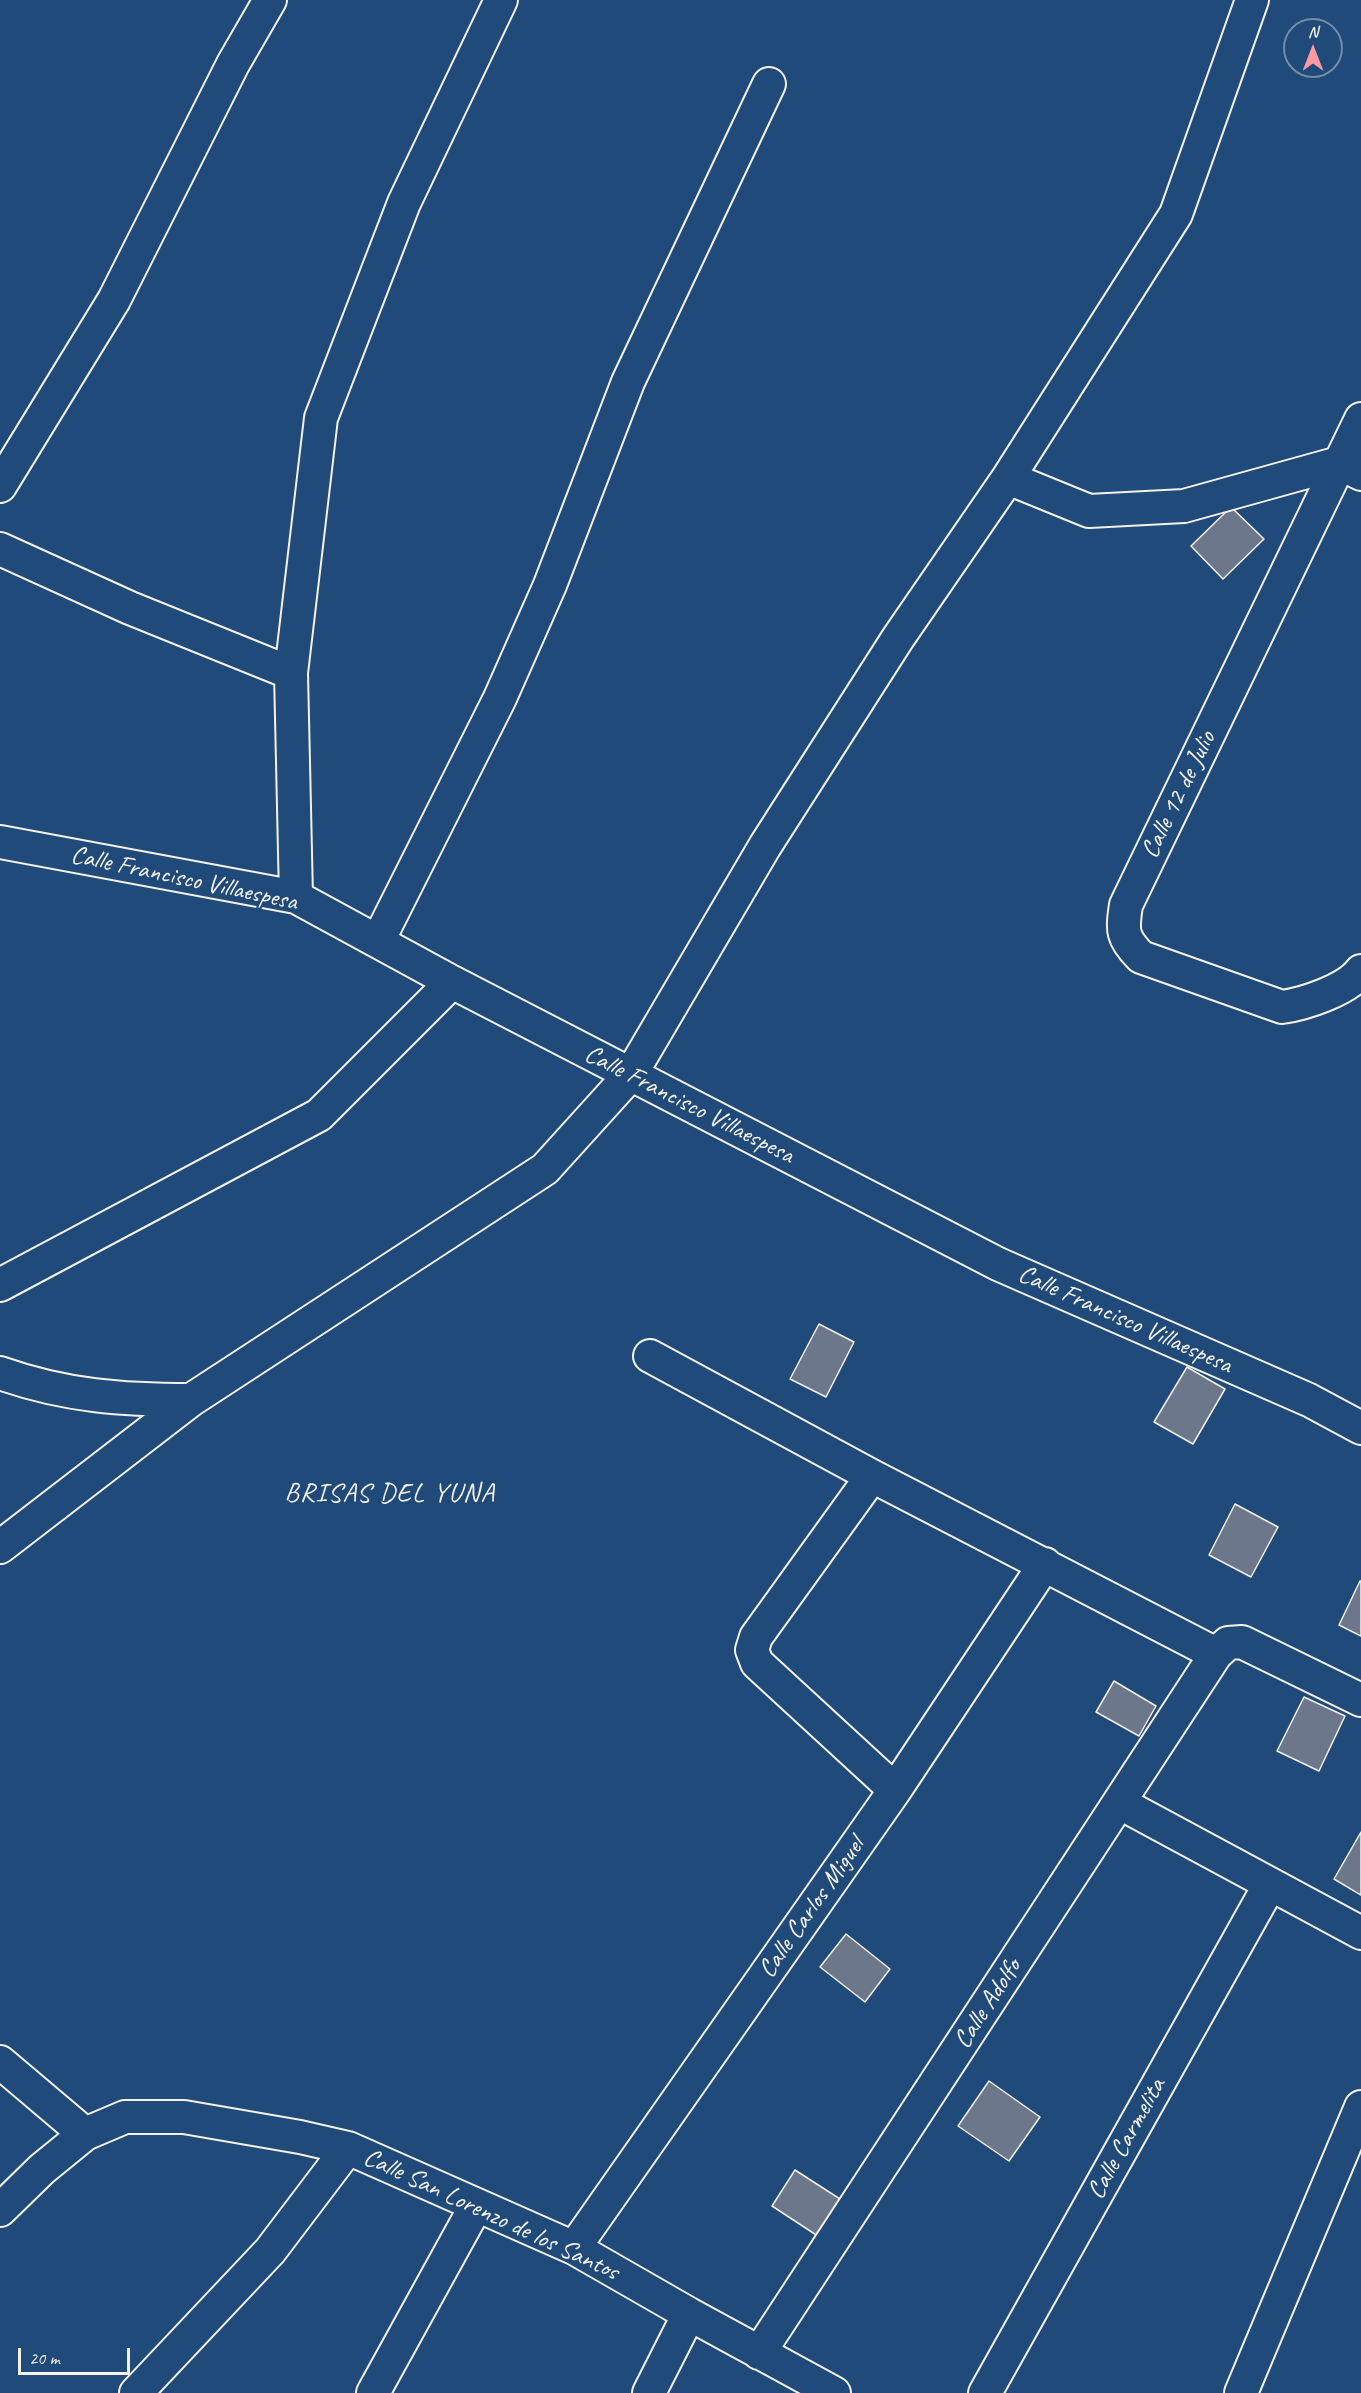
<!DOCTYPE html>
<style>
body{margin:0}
#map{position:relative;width:1361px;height:2393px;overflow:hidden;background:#1f4a7a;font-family:Caveat,sans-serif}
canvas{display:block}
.north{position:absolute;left:1283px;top:18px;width:60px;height:60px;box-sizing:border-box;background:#1f4a7a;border:2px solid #748da6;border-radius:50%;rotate:0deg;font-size:16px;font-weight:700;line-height:24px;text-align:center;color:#f4f1e8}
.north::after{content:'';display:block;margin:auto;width:21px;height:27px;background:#ff9aa2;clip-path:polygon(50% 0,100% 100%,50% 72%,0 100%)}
.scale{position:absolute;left:18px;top:2348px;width:112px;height:27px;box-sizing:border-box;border:3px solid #f4f1e8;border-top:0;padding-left:8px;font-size:18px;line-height:21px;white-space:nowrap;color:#f4f1e8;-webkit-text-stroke:4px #1f4a7a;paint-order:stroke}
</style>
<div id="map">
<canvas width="1361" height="2393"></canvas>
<div class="north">N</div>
<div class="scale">20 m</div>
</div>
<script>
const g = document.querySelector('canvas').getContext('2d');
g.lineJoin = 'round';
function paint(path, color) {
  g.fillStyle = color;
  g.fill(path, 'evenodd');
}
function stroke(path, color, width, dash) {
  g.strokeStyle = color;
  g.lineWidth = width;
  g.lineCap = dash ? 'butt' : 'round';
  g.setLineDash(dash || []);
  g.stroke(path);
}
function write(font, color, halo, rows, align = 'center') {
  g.font = font + ' Caveat,sans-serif';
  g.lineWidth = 4.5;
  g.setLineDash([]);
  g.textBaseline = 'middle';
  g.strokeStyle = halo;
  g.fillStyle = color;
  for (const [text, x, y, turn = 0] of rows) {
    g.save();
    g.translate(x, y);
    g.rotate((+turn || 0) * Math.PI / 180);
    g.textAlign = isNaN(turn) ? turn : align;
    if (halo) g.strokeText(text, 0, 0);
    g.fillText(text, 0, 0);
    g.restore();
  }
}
const building = new Path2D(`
 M1231 507 1264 539 1223 579 1191 546Z
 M819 1324 854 1342 826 1397 790 1379Z
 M1187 1367 1225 1389 1193 1444 1154 1422Z
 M1235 1504 1278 1527 1251 1577 1209 1555Z
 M1360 1581H1361V1636L1339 1625Z
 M1114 1681 1156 1706 1139 1736 1096 1712Z
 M1304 1697 1345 1716 1319 1771 1277 1751Z
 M1361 1832V1895L1334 1879Z
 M846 1934 890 1969 865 2002 820 1967Z
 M989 2081 1040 2117 1009 2161 958 2126Z
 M795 2170 854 2208 830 2244 772 2206Z`);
const minor = new Path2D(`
 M1361 419 1126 905C1122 931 1122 938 1141 957L1282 1007C1304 1004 1347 990 1361 971
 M1008 478 1089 511 1184 506 1339 463 1361 474
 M0 486 114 300 233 64 270 0
 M0 549 130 608 291 673
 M0 842 296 897 452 982 998 1264 1309 1400 1361 1428
 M296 897 291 673 321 418 404 203 501 0
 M378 941 500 698 550 585 628 382 769 84
 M0 1285 319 1115 452 982
 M650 1356 872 1476 1216 1654 1228 1643 1242 1642 1361 1700
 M0 1373C65 1396 123 1400 191 1400
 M872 1476 756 1637 752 1650 757 1663 895 1790
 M0 1547 191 1400 545 1169 631 1074 765 846 898 638 1008 478 1176 214 1252 0
 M1120 1803 1361 1933
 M0 2062 85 2134
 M0 2210 42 2169 85 2134 125 2117H184L300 2137 348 2148 574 2248 689 2314 834 2393
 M574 2248 895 1790 1045 1564
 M759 2353 1216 1654
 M136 2393 270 2251 348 2148
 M373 2393 476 2206
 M649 2393 689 2314
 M985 2393 1269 1886
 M1241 2393 1361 2107`);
const streetNames = [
 ["Calle 12 de Julio",1179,795,-64],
 ["Calle Francisco Villaespesa",184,879,12],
 ["Calle Francisco Villaespesa",689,1105,27],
 ["Calle Francisco Villaespesa",1125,1320,24],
 ["Calle Carlos Miguel",812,1908,-55],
 ["Calle Adolfo",988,2004,-57],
 ["Calle Carmelita",1127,2139,-61],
 ["Calle San Lorenzo de los Santos",491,2215,25]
];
const neighbourhoodNames = [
 ["BRISAS DEL YUNA",390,1494]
];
paint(building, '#6c778b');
stroke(building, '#f4f1e8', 1.5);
stroke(minor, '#f4f1e8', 36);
stroke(minor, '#1f4a7a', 32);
write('26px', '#f4f1e8', '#1f4a7a', streetNames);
g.letterSpacing = '1.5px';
write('27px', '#f4f1e8', '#1f4a7a', neighbourhoodNames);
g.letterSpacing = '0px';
</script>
